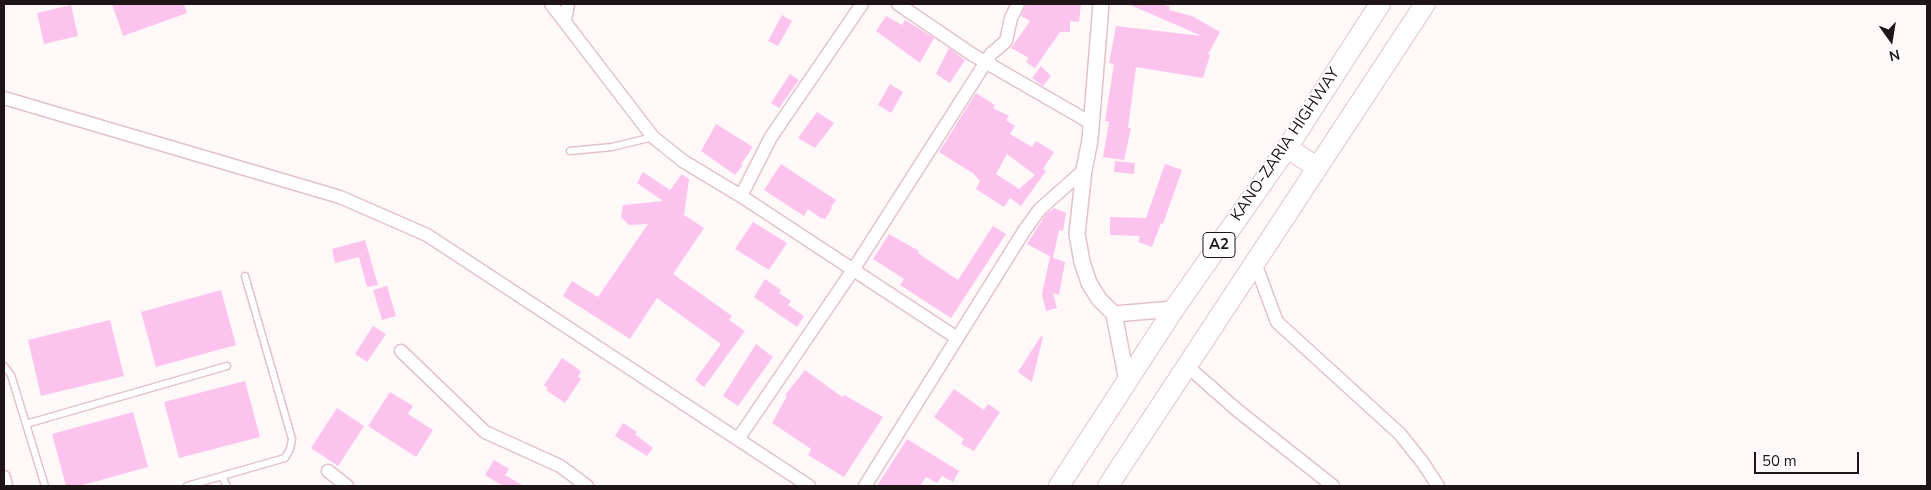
<!DOCTYPE html>
<style>
body{margin:0}
#map{position:relative;width:1931px;height:490px;overflow:hidden;background:#fef8f9;font-family:"Nunito Sans",sans-serif}
canvas{display:block}
.frame{position:absolute;inset:0;border:5px solid #1f1417;pointer-events:none}
.north{position:absolute;left:1866px;top:15px;width:50px;height:50px;-webkit-text-stroke:4px #fff;paint-order:stroke;rotate:167deg;font-size:14px;font-weight:700;line-height:20px;text-align:center;color:#1f1417}
.north::after{content:'';display:block;margin:auto;width:18px;height:22px;background:#1f1417;clip-path:polygon(50% 0,100% 100%,50% 72%,0 100%)}
.scale{position:absolute;left:1754px;top:452px;width:105px;height:22px;box-sizing:border-box;border:2px solid #1f1417;border-top:0;padding-left:6px;font-size:15px;line-height:18px;white-space:nowrap;color:#1f1417;-webkit-text-stroke:4px #fff;paint-order:stroke}
</style>
<div id="map">
<canvas width="1931" height="490"></canvas>
<div class="frame"></div>
<div class="north">N</div>
<div class="scale">50 m</div>
</div>
<script>
const g = document.querySelector('canvas').getContext('2d');
g.lineJoin = 'round';
function paint(path, color) {
  g.fillStyle = color;
  g.fill(path, 'evenodd');
}
function stroke(path, color, width, dash) {
  g.strokeStyle = color;
  g.lineWidth = width;
  g.lineCap = dash ? 'butt' : 'round';
  g.setLineDash(dash || []);
  g.stroke(path);
}
function write(font, color, halo, rows, align = 'center') {
  g.font = font + ' "Nunito Sans",sans-serif';
  g.lineWidth = 4;
  g.setLineDash([]);
  g.textBaseline = 'middle';
  g.strokeStyle = halo;
  g.fillStyle = color;
  for (const [text, x, y, turn = 0] of rows) {
    g.save();
    g.translate(x, y);
    g.rotate((+turn || 0) * Math.PI / 180);
    g.textAlign = isNaN(turn) ? turn : align;
    if (halo) g.strokeText(text, 0, 0);
    g.fillText(text, 0, 0);
    g.restore();
  }
}
const building = new Path2D(`
 M112 4H184L187 13 123 36Z
 M1026 4H1081L1079 22 1070 21V32H1060L1035 68 1026 62 1029 58 1011 48 1030 21 1021 16Z
 M1128 4H1164L1170 7 1169 10 1192 16 1220 32 1208 54 1210 55 1203 78 1136 67 1128 128H1131L1124 160 1103 157 1109 122 1105 121 1114 64 1109 63 1116 26 1202 36Z
 M71 5 78 36 44 44 37 13Z
 M782 15 792 21 778 46 768 41Z
 M886 16 902 25 905 20 934 38 920 63 876 31Z
 M949 48 965 60 950 83 936 74Z
 M1041 66 1051 76 1043 86 1032 78Z
 M790 74 799 80 779 108 771 103Z
 M890 84 903 92 891 113 878 105Z
 M976 93 995 105 993 108 1009 116 1006 120 1015 126 1010 134 1032 147 1036 141 1054 152 1043 169 1046 171 1021 206 1010 198 1004 207 976 189 980 181 974 174 939 152ZM1007 154 1035 175 1019 189 996 174Z
 M817 112 834 123 815 148 798 138Z
 M716 124 753 147 741 164 743 165 735 175 701 151Z
 M1115 161 1135 163 1134 174 1114 172Z
 M781 164 836 200 831 207 832 208 825 219 823 218 822 219 808 209 804 216 764 190Z
 M1165 164 1182 170 1163 224 1161 223 1152 247 1138 242 1140 236 1110 235V217L1146 218Z
 M643 172 670 190 682 174 689 179 684 215 704 228 673 274 732 316 729 320 745 331 704 387 695 380 721 344 657 298 630 339 563 296 572 281 598 297 648 224 629 225 621 217 623 205 663 201 637 183Z
 M1054 208 1066 213 1063 231 1059 230 1053 258 1065 262 1059 295 1053 293 1057 308 1046 311 1042 294 1050 257H1051L1027 244 1046 214Z
 M753 222 787 243 769 270 735 249Z
 M993 226 1006 234 951 318 900 285 904 279 873 259 889 234 919 251 918 253 931 262 958 280Z
 M365 240 378 285 367 287 359 257 335 263 332 249Z
 M765 279 781 290 779 293 791 301 788 305 804 316 797 327 754 297Z
 M387 286 396 316 382 320 373 290Z
 M221 290 236 345 156 367 141 312Z
 M110 320 124 376 41 396 28 340Z
 M373 326 386 334 367 362 355 354Z
 M1041 336 1043 337 1032 382 1018 372Z
 M756 344 773 357 738 406 723 396Z
 M562 358 577 368 581 372 578 376 581 379 565 403 546 390 548 388 544 385Z
 M805 370 842 397 844 395 883 417 844 477 808 455 811 449 772 423 787 396 785 395Z
 M245 381 260 437 179 458 164 402Z
 M954 389 984 410 988 404 1000 412 974 451 961 444 964 439 934 417Z
 M390 392 413 406 408 414 433 430 416 457 368 426Z
 M337 408 364 426 338 466 311 448Z
 M133 412 148 467 79 486H66L52 434Z
 M623 423 637 432 635 434 653 448 647 456 615 436Z
 M907 439 959 471 953 482 942 476 937 483 926 477 920 486H877Z
 M494 460 509 469 505 475 524 486H503L485 475Z`);
const service = new Path2D(`
 M570 151 612 147 653 137
 M4 366 11 375 45 486
 M26 424 227 366
 M222 477 227 486
 M187 486 285 458 290 449 292 439 245 276`);
const minor = new Path2D(`
 M551 4 653 137 683 161 741 196 957 338
 M898 4 973 55 1091 123
 M565 20 568 4
 M4 98 340 197 427 235 809 486
 M741 196 771 137 862 4
 M1255 263 1277 322 1400 434 1423 463 1438 486
 M401 351 485 432 560 466 587 486
 M1187 366 1237 410 1333 486
 M738 439 853 270 991 54 1006 41 1011 18 1018 4
 M328 471 347 486
 M4 477 6 486
 M865 486 1024 231 1040 209 1084 170`);
const tertiary = new Path2D(`
 M1101 4 1090 140 1084 170 1077 234 1082 262 1089 283 1099 299 1114 314 1127 381
 M1114 314 1174 309`);
const trunk = new Path2D(`
 M1287 148 1317 167
 M1059 486 1174 309 1287 148 1380 4
 M1108 486 1425 4`);
const shields = [
 [1219,245,32]
];
const shieldNames = [
 ["A2",1219,245]
];
const streetNames = [
 ["KANO-ZARIA HIGHWAY",1286,145,-56]
];
paint(building, '#fdc3ef');
stroke(service, '#e2c2c9', 9);
stroke(minor, '#e2c2c9', 15);
stroke(tertiary, '#e2c2c9', 18);
stroke(trunk, '#e2c2c9', 22);
stroke(service, '#fff', 6);
stroke(minor, '#fff', 12);
stroke(tertiary, '#fff', 15);
stroke(trunk, '#fff', 20);
for (const [x, y, w] of shields) {
  const box = new Path2D();
  box.roundRect(x - w / 2, y - 12.5, w, 25, 4);
  g.fillStyle = '#fff';
  g.fill(box);
  stroke(box, '#1f1417', 1);
}
write('bold 15px', '#1f1417', null, shieldNames);
write('16px', '#1f1417', '#fff', streetNames);
</script>
